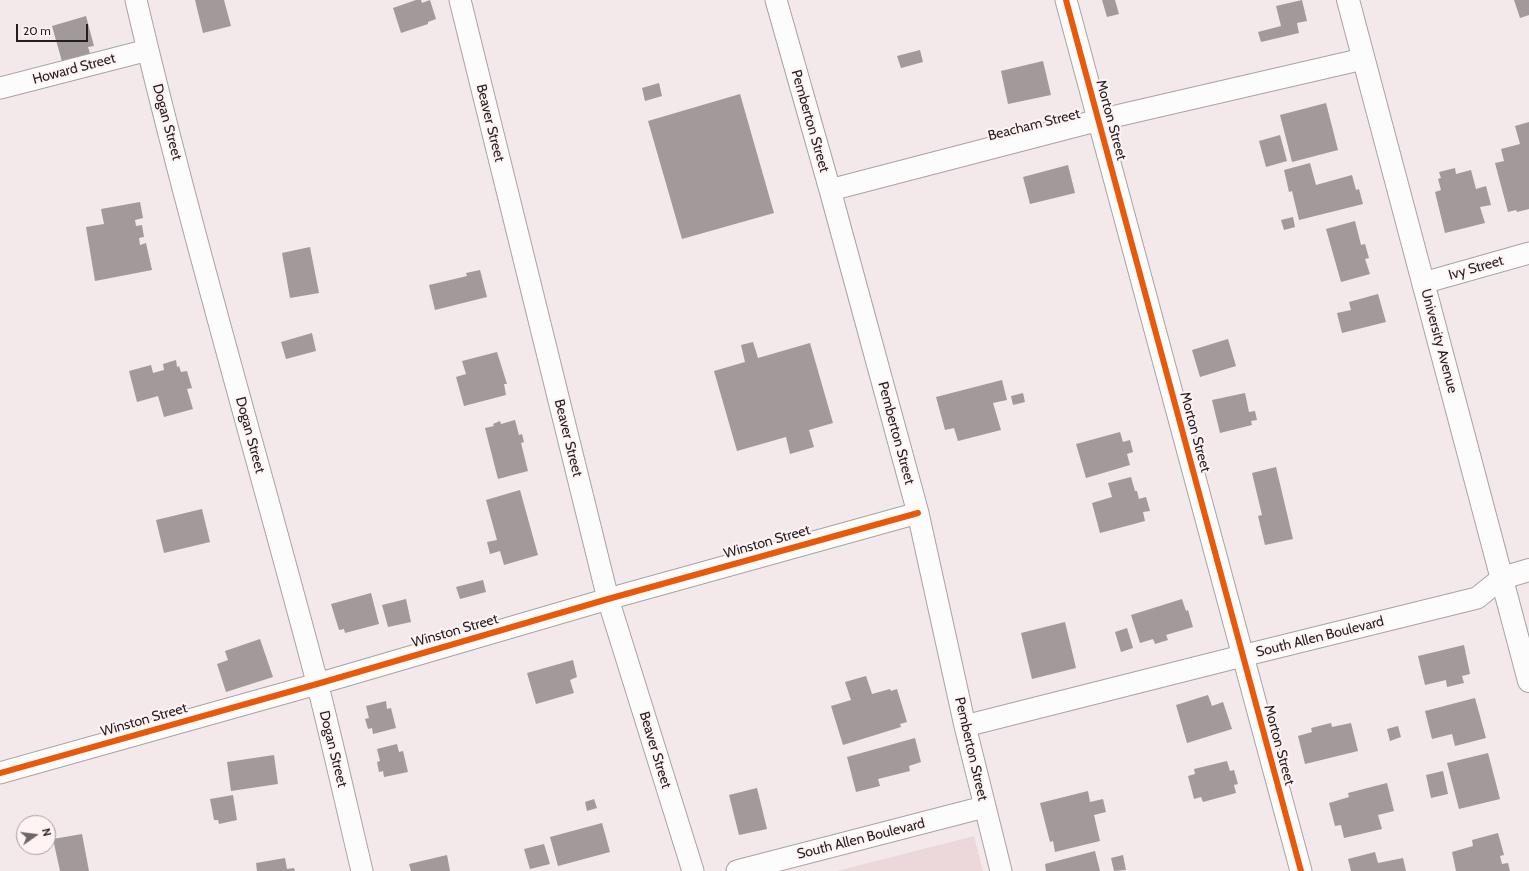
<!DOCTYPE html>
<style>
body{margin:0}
#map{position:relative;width:1529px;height:871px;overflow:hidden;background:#f3e8ea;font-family:Cabin,sans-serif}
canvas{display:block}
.north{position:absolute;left:16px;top:815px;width:40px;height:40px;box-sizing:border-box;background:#fff3f4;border:1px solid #a89e9f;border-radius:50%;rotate:76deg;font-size:11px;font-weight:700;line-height:16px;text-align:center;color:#251e1f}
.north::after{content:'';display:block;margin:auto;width:14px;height:18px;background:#6d6566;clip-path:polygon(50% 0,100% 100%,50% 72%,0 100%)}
.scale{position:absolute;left:16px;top:24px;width:72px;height:18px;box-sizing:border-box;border:2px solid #251e1f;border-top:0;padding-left:5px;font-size:12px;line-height:14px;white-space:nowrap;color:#251e1f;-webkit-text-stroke:3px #fff3f4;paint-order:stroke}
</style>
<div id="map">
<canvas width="1529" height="871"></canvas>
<div class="north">N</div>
<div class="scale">20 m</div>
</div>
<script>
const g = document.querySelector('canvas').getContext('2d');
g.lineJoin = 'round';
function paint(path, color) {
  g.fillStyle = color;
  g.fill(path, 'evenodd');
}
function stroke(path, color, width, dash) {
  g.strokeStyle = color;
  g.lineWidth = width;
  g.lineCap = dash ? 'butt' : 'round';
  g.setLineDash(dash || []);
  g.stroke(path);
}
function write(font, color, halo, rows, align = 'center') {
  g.font = font + ' Cabin,sans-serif';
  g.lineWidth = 4;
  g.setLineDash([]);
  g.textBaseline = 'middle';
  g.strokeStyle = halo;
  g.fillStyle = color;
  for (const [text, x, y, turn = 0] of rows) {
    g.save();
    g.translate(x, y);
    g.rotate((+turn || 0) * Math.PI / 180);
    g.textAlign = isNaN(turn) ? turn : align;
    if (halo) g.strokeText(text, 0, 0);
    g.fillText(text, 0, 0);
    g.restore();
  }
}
const built = new Path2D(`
 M974 836 983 871H837Z`);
const building = new Path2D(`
 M195 0H224L231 26 203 33Z
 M416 0H421L422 3 430 0 436 19 428 22V24L401 33 393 8Z
 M1102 0H1115L1119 14 1107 17Z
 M1302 0 1307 21 1297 23 1299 33 1261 42 1258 32 1281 26 1276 6Z
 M1514 0H1529V15L1520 18Z
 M86 16 94 46 88 47 92 60 63 65 52 26Z
 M920 50 923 62 901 68 897 56Z
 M1043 61 1051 95 1008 104 1001 71Z
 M659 83 662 96 645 101 642 88Z
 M740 94 774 213 682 239 648 121Z
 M1326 103 1338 150 1292 162 1280 115Z
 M1529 122V209L1517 212 1516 210 1508 212 1495 163 1504 161 1501 149 1520 144 1515 126Z
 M1280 135 1287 161 1266 167 1259 141Z
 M1310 163 1316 185 1352 175 1356 190 1359 189 1363 204 1299 220 1292 191 1289 192 1284 170Z
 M1068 165 1075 193 1030 204 1023 177Z
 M1455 168 1456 174 1471 170 1476 189 1486 186 1491 205 1480 207 1485 223 1445 233 1435 192 1441 190 1438 179 1441 178 1439 172Z
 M140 202 143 218 135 220 136 226 142 225 144 237 139 238 140 245 146 243 152 270 95 281 86 227 104 224 101 209Z
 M1293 217 1295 227 1284 230 1281 220Z
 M1355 221 1361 245 1365 244 1369 258 1365 259 1370 274 1341 282 1326 229Z
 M310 247 319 293 290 298 282 253Z
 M480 270 487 297 435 310 429 285 467 276 466 273Z
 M1378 294 1386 322 1342 333 1337 313 1351 310 1349 302Z
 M312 333 316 351 286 359 281 342Z
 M1228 339 1236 366 1200 377 1192 350Z
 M753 342 758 358 810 343 833 423 809 430 814 447 790 454 786 437 737 451 714 371 745 362 741 345Z
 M497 352 507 384H504L506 395 464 406 456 377 466 374 462 361Z
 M176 360 177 367 179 366 181 372 187 371 192 388 187 389 193 409 164 417 158 396 137 402 129 371 151 365 153 373 164 370 163 364Z
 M1002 380 1007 400 993 403 1001 430 958 441 954 428 945 430 936 397Z
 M1023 393 1025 402 1013 405 1011 396Z
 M1245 393 1249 412 1255 411 1257 420 1251 421 1252 425 1220 433 1212 400Z
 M515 420 519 435 522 434 524 442 521 443 528 471 498 479 485 428 494 426 493 424 500 421 501 424Z
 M1120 432 1123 442 1130 440 1133 452 1127 454 1130 465 1086 478 1076 444Z
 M1276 467 1293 539 1265 545 1258 516 1262 515 1252 473Z
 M1131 477 1135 491H1137L1139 499 1146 497 1150 511 1143 512 1145 521 1100 533 1092 503 1112 497 1108 483Z
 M520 490 538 555 504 565 500 551 490 554 487 542 497 540 486 500Z
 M202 509 210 542 164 553 156 520Z
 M483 580 486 592 460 599 456 587Z
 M371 593 379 624 345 633 344 629 339 630 331 604Z
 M406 599 411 622 388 627 382 605Z
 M1182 599 1186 611 1188 610 1193 627 1166 635 1168 640 1155 644 1153 639 1140 643 1131 615Z
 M1065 622 1076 668 1032 679 1021 633Z
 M1127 628 1133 648 1121 652 1115 632Z
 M260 639 273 677 226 692 217 664 228 660 225 651Z
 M1464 645 1470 674 1462 676 1464 683 1447 687 1446 680 1425 685 1418 656Z
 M573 660 577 677 570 680 574 693 536 704 527 673Z
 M866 676 872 694 890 689 891 691 897 689 907 722 900 724 901 727 843 745 831 706 851 700 845 682Z
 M1208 695 1212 706 1223 702 1232 729 1187 743 1176 705Z
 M1475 698 1486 738 1455 746 1452 734 1432 739 1425 711Z
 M386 701 387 709 391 708 396 728 373 734 372 728 368 729 365 719 369 718 366 706Z
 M1331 723 1332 727 1351 723 1358 751 1305 764 1298 736 1312 732 1311 728Z
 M1398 726 1401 737 1390 741 1387 729Z
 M915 738 921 762 909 766 910 771 878 779 880 786 856 792 847 757Z
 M397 744 399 752 403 751 408 772 384 777 383 771 379 772 377 762 380 761 377 749Z
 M1488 753 1500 799 1459 809 1447 763Z
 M274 755 278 784 231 791 227 762Z
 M1227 761 1230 771 1234 770 1238 784 1234 785 1236 793 1203 802 1201 797 1194 799 1188 776 1195 774 1194 769Z
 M1443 771 1448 794 1431 798 1426 775Z
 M1387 783 1394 811 1378 815 1382 829 1344 838 1341 825 1335 826 1329 803 1349 797 1348 793Z
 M757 788 767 829 739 835 729 795Z
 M1088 791 1090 802 1103 799 1106 812 1094 815 1100 841 1055 852 1053 841 1050 842 1040 803Z
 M233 795 237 820 219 824 218 820H214L210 799Z
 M594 799 597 808 587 811 585 802Z
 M602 823 610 852 558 866 550 837Z
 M1498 833 1504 855 1500 856 1502 864 1508 863 1510 871H1456L1452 852 1473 846 1472 840Z
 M82 834 89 871H60L53 839Z
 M544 844 550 864 530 869 524 849Z
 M1095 851 1100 871H1046L1045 864Z
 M1375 852 1378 863 1403 858 1406 871H1351L1348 859Z
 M447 855 450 871H411L409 864Z
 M1123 855 1126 870 1114 871 1111 858Z
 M285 858 287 869 294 868 295 871H257L256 863Z`);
const street = new Path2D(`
 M136 0C190 229 257 455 317 682 333 745 347 808 362 871
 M460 0 608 599 693 871
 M776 0 830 190 918 513 965 726 1001 871
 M1066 0 1301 871
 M0 88 148 50
 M830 190 1099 120 1363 59
 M1423 283 1529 253
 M965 726 1242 656 1477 598 1502 578
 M0 773 317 684 608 599 918 513
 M737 871 984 807`);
const secondary = new Path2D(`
 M1348 0 1529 681
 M1502 578 1529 570`);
const cycleway = new Path2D(`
 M1066 0 1301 871
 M0 773 317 684 608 599 918 513`);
const streetNames = [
 ["Howard Street",74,69,-15],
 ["Morton Street",1111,120,75],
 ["Pemberton Street",810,121,74],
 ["Dogan Street",167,122,75],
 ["Beaver Street",490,123,76],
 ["Beacham Street",1034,125,-14],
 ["Ivy Street",1476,268,-16],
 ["University Avenue",1439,341,75],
 ["Morton Street",1195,432,75],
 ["Pemberton Street",896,433,75],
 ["Dogan Street",250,435,75],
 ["Beaver Street",568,438,76],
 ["Winston Street",767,542,-16],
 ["Winston Street",455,631,-16],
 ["South Allen Boulevard",1320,637,-14],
 ["Winston Street",144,720,-16],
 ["Morton Street",1279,745,75],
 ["Dogan Street",333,749,76],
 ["Pemberton Street",971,749,77],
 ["Beaver Street",655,750,73],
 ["South Allen Boulevard",861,839,-14]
];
paint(built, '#ecd8da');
paint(building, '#a1999a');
stroke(street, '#aaa2a3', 23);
stroke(secondary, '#aaa2a3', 24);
stroke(street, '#fdfcfc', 21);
stroke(secondary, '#fdfcfc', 22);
stroke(cycleway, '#e8590c', 6);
write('14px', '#251e1f', '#fff3f4', streetNames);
</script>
